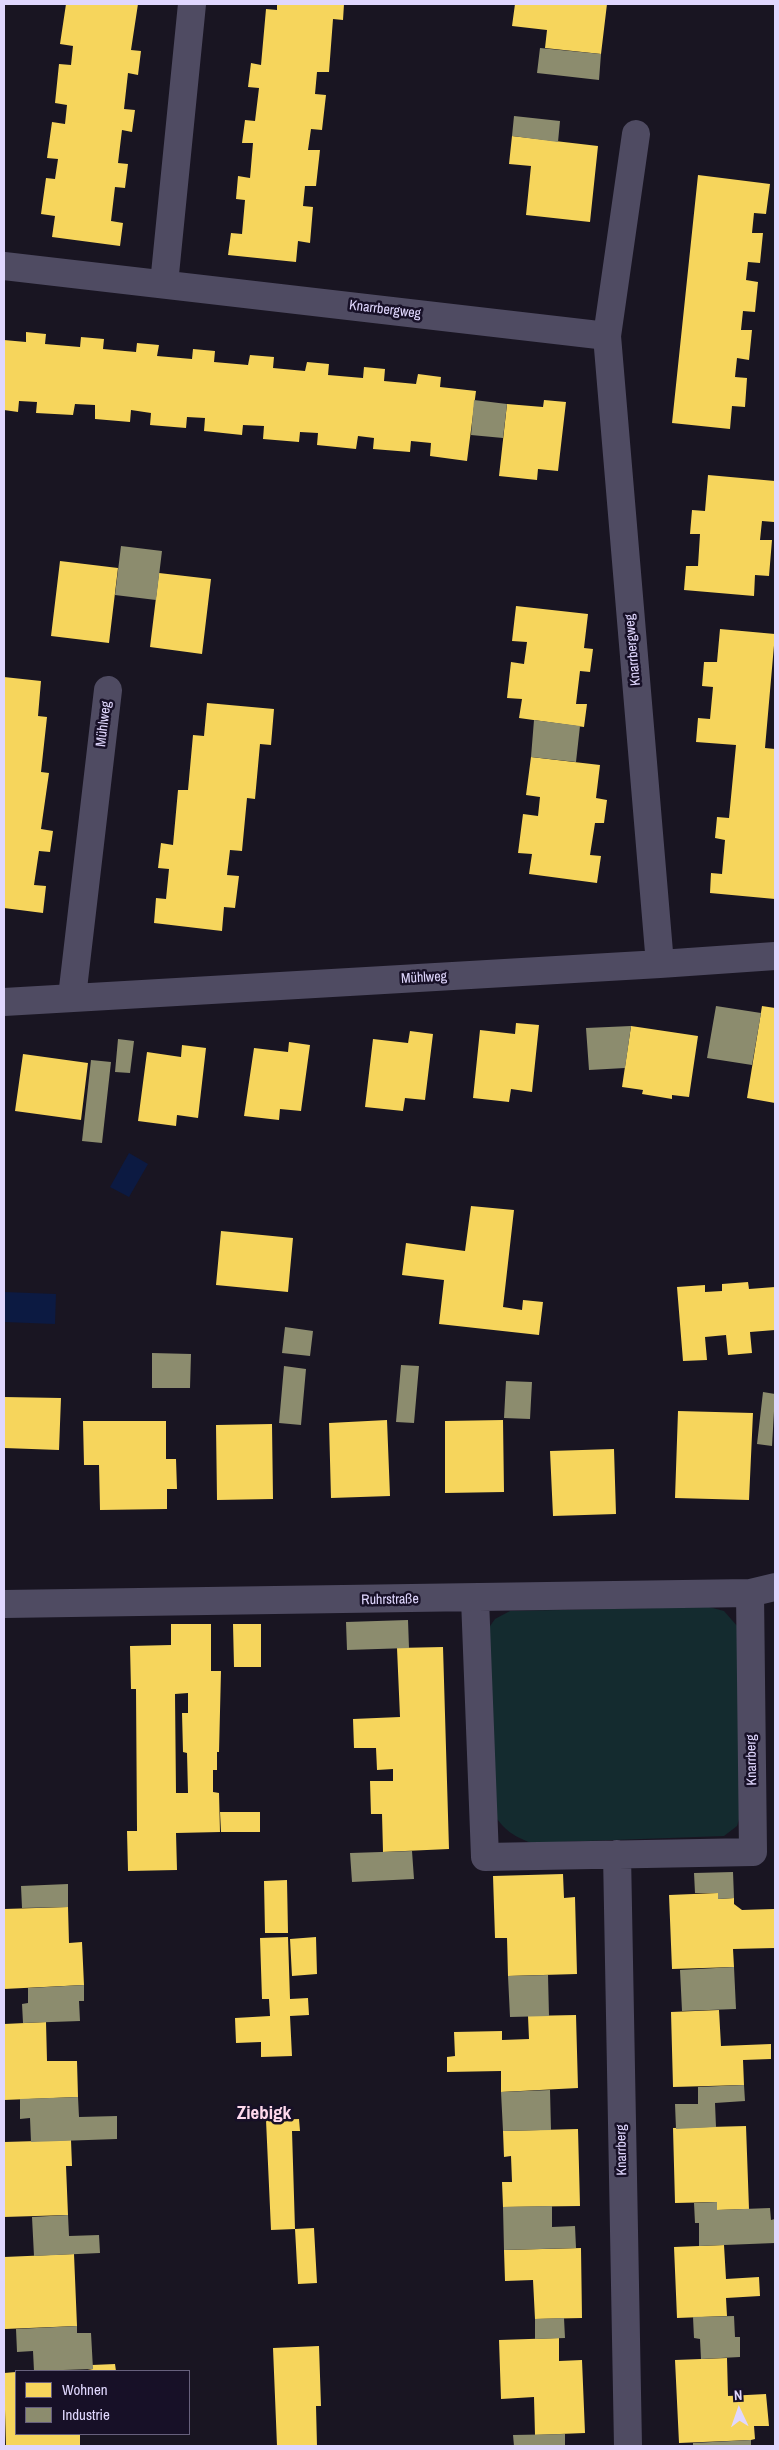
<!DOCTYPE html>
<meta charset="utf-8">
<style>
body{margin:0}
#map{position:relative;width:779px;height:2450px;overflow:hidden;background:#191522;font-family:"Archivo Narrow",sans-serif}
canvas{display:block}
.frame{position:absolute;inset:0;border:5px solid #e0d7fe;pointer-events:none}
.legend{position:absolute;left:15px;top:2370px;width:175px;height:65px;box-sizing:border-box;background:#171027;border:1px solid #67607d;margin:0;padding:6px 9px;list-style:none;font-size:15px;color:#e0d7fe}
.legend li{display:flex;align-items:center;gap:10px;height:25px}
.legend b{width:25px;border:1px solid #67607d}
.north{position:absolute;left:714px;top:2385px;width:50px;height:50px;-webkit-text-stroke:4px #171027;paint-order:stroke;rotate:357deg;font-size:14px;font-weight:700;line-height:20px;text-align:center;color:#e0d7fe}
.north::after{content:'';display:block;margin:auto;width:18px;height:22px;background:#e0d7fe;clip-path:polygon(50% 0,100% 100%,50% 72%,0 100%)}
</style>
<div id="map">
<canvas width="779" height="2450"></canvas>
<div class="frame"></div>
<ul class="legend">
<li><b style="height:14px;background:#f6d55c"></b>Wohnen</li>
<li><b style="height:14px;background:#8c8c6e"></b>Industrie</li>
</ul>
<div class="north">N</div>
</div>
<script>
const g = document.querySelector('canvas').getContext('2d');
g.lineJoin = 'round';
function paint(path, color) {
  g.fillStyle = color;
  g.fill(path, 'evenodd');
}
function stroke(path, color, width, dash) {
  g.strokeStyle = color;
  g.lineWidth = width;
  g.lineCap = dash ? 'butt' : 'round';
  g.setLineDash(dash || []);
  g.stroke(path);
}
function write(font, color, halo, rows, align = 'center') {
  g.font = font + ' "Archivo Narrow",sans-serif';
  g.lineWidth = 5;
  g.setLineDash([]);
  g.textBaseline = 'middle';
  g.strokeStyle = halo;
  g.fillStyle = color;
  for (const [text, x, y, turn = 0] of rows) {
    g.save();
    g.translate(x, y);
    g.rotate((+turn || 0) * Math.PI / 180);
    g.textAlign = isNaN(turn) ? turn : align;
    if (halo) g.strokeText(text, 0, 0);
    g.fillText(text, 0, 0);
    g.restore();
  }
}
const green = new Path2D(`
 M709 1607 724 1611 738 1627 744 1804 737 1826 724 1836 531 1843C511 1835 503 1829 491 1810L488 1629 495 1619 510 1611Z`);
const water = new Path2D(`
 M129 1153 148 1164 129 1197 110 1187Z
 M4 1292 56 1294 55 1324 4 1322Z`);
const homes = new Path2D(`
 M66 4H138L131 50 141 51 138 75 128 73 124 109 135 110 132 132 122 130 118 163 128 164 125 188 115 187 111 221 123 223 120 246 52 237 55 216 41 214 46 178 55 179 58 159 47 158 52 122 65 124 67 105 55 103 59 64 71 65 73 46 60 44Z
 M277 4H344L343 20 333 19 329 72H317L315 94 326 95 322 130 311 129 308 150H320L316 186H305L303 206 313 207 310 243 298 241 296 262 228 255 231 233 242 234 245 200 236 199 238 176 250 178 253 143H242L245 120 255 121 259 88 248 87 251 63 261 65 266 9 277 10Z
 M515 4H607L601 54 545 48 547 30 512 26Z
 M512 136 598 146 590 222 526 215 531 166 509 164Z
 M698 175 770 184 766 214 754 213 752 233H763L760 263 748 262 746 280 758 282 755 312 743 311 741 330H752L749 360 737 358 735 377 747 378 745 407 732 406 730 429 672 423Z
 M26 332 46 334 45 344 80 347 81 337 104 339 103 349 136 352 137 343 159 345 157 356 192 359 193 349 215 351 214 362 248 365 250 355 274 357 273 368 305 371 307 362 329 364 328 375 363 378 364 367 385 369 384 381 416 384 418 374 441 377 440 387 476 391 467 461 430 456 431 443 411 441 410 452 373 449 374 438 358 436 356 449 317 445 318 433 300 432 299 442 263 439 264 426 243 425 242 435 204 431 205 418 187 417 186 428 150 425 151 413 131 410 130 422 95 419V405L75 404 73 415 36 413 37 402 19 401 18 412 4 410V340L26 342Z
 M544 400 566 402 558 471 538 469 537 480 499 476 507 404 543 407Z
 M708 475 775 481 774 522 762 521 760 540H772L769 576 755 575 754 596 684 590 686 566H698L700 534H690L692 510 705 511Z
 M60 561 118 568 109 643 51 636Z
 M159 573 211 579 202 654 150 647Z
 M516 606 588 614 584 648 593 649 590 672 580 671 576 704H587L584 727 519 718 522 699 507 698 511 662 524 664 527 642 512 641Z
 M720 629 775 634 765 748 775 749V899L710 893 711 873 722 874 725 840 715 838 717 817 729 818 736 745 696 742 698 718 710 719 713 687 702 686 704 662H717Z
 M4 677 41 681 38 716 47 717 41 772 49 773 41 829 53 831 50 852 39 851 34 885 46 886 43 913 4 908Z
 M207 703 274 709 271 745 260 744 255 799 247 798 242 851 230 850 227 875 239 876 235 908 224 907 222 931 154 923 156 898 166 899 169 869 158 868 161 843 173 845 178 790H188L193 735 204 736Z
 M531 757 600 765 596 798 607 800 604 823H595L590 855 601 856 597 883 529 874 532 854 518 853 523 814 538 816 540 797 526 795Z
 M762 1006 775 1008V1103L747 1098Z
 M516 1023 539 1025 532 1092 511 1089 509 1102 473 1098 480 1030 515 1034Z
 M631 1026 698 1036 689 1097 672 1095V1099L642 1094 643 1090 622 1087Z
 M410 1031 433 1034 425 1100 405 1098 403 1111 365 1107 373 1039 408 1043Z
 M289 1042 310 1045 301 1111 280 1109 279 1120 244 1116 254 1048 288 1052Z
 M182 1045 206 1048 198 1118 177 1115 176 1126 138 1121 147 1052 181 1057Z
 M23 1054 88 1063 81 1120 15 1111Z
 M471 1206 514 1210 503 1307 522 1310 523 1300 543 1302 539 1335 439 1324 444 1280 402 1275 406 1243 465 1251Z
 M221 1231 293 1238 288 1292 216 1285Z
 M748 1282 749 1289 775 1287V1330L750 1332 752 1353 728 1355 726 1335 705 1337 707 1360 683 1361 677 1287 705 1285V1292L722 1291V1284Z
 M4 1397 61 1398 59 1450 4 1448Z
 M678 1411 753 1413 749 1500 675 1498Z
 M387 1420 390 1496 331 1498 329 1423Z
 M503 1420 504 1492 445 1493V1421Z
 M83 1421H166V1459H176L177 1489H167V1509L100 1510 99 1465H84Z
 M272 1424 273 1499 217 1500 216 1425Z
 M614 1449 616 1514 553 1516 550 1451Z
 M171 1624H211V1671H221L219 1752H217V1770H213V1792L219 1793 220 1832 176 1833 177 1870 128 1871 127 1831H137L136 1689H131L130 1646 171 1645ZM188 1693V1713H182L183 1752 187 1753 188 1793H176L175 1694Z
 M233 1624H261V1667H234Z
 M443 1647 449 1849 383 1852 382 1814H371L370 1781H393V1769L377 1770 376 1748H354L353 1719 400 1717 397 1648Z
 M220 1812H260V1832H221Z
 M563 1874 564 1898 575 1897 577 1974 508 1976 507 1938H495L493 1876Z
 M287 1880 288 1933H265L264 1881Z
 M718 1893V1899L734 1898V1904L742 1910 774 1909 775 1948 733 1949 734 1967 672 1969 669 1895Z
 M68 1907 69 1943 82 1942 84 1985 4 1989V1909Z
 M288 1937 290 1999 308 1998 309 2015 290 2016 292 2056 261 2057V2042L236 2043 235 2018 270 2016 269 1999H262L260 1938Z
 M316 1937 317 1974 292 1976 290 1939Z
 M719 2010 721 2046 771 2044V2059L743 2060 744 2085 673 2087 671 2012Z
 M576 2015 578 2088 501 2092V2071L447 2072V2057L455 2056 454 2032 502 2031V2040L529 2039 528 2016Z
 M46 2022 47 2061H77L78 2097 4 2100V2024Z
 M299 2119 300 2131H292L295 2229 271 2230 266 2120Z
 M746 2126 749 2209 717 2210V2202L675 2203 673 2128Z
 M578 2129 580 2206 503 2207 502 2182H512L511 2156 504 2157 503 2131Z
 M71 2140 72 2166H66L68 2215 4 2217V2142Z
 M314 2228 317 2283 298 2284 295 2229Z
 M724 2245 726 2279 759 2277 760 2296 726 2298 727 2316 677 2318 674 2247Z
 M581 2248 582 2318 535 2319 533 2280 505 2281 504 2250Z
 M74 2254 77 2326 5 2329 4 2257Z
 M559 2338V2361L582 2360 585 2433 535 2435 534 2397 501 2399 499 2340Z
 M319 2346 321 2406H316L317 2446H277L273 2348Z
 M727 2358 728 2396 766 2394 769 2426H754L755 2439 751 2440 679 2443 675 2360Z
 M115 2364 116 2371H82L93 2369 92 2365Z
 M16 2372V2434H80V2446H6L4 2373Z`);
const industry = new Path2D(`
 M540 48 601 54 599 80 537 73Z
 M514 116 560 121 558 142 512 136Z
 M474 400 507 404 503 438 471 435Z
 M121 546 162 551 156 600 115 595Z
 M534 720 580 726 576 762 531 757Z
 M716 1006 761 1013 752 1065 707 1058Z
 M631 1026 625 1068 589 1070 586 1028Z
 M118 1039 134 1041 130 1073 115 1072Z
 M91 1060 111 1062 102 1143 82 1141Z
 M285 1327 313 1331 310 1356 282 1353Z
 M152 1353 191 1354 190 1388H152Z
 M401 1365 419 1366 414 1423 396 1422Z
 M284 1366 306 1369 301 1425 279 1423Z
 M506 1381 532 1382 530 1419 504 1418Z
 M763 1392 775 1394 772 1446 757 1444Z
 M408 1620 409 1648 347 1650 346 1622Z
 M412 1851 414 1879 352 1882 350 1853Z
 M733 1872 734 1898 718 1899V1893H695L694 1873Z
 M68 1884V1907L22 1908 21 1886Z
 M734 1967 736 2009 682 2011 680 1970Z
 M548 1975 549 2016 510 2017 508 1976Z
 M84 1985V2001H79L80 2021 23 2023 22 2004 28 2003V1988Z
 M744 2085 745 2101 715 2103 716 2127 676 2129 675 2104H698V2087Z
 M550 2090 551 2130 503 2131 501 2092Z
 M78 2097 79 2117 117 2116V2139L31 2142 30 2118 20 2119V2099Z
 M717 2202V2210L770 2208 771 2220 775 2219V2243L699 2246V2223H695L694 2203Z
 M552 2206V2227L575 2226 576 2248 504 2250 503 2207Z
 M68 2215 69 2236 99 2235 100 2253 34 2256 32 2217Z
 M734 2316 735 2337H740V2357L701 2359 700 2339 694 2338 693 2317Z
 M564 2318 565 2338 535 2339V2319Z
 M77 2326V2333H91L93 2369 34 2371 33 2351 17 2352 16 2329Z
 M565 2434V2446H514L513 2435Z
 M751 2440V2446H693V2443Z`);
const minor = new Path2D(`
 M4 266 607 336 660 964
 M164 284 192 4
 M607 336 636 134
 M72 997 108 690
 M4 1002 660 964 775 956
 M475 1599 485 1857 753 1852 750 1593
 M4 1604 750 1593 775 1587
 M617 1854 628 2446`);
const streetNames = [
 ["Knarrbergweg",385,310,7],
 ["Knarrbergweg",633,650,-95],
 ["Mühlweg",104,724,-83],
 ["Mühlweg",424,978,-3],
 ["Ruhrstraße",390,1600,-1],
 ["Knarrberg",752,1760,-91],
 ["Knarrberg",622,2150,-91]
];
const districtNames = [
 ["Ziebigk",264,2114]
];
paint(green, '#142b2f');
paint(water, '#0c1a42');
paint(homes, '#f6d55c');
paint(industry, '#8c8c6e');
stroke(minor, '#4f4b62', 28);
write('14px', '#e0d7fe', '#171027', streetNames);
write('bold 19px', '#fed9ec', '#171027', districtNames);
</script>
